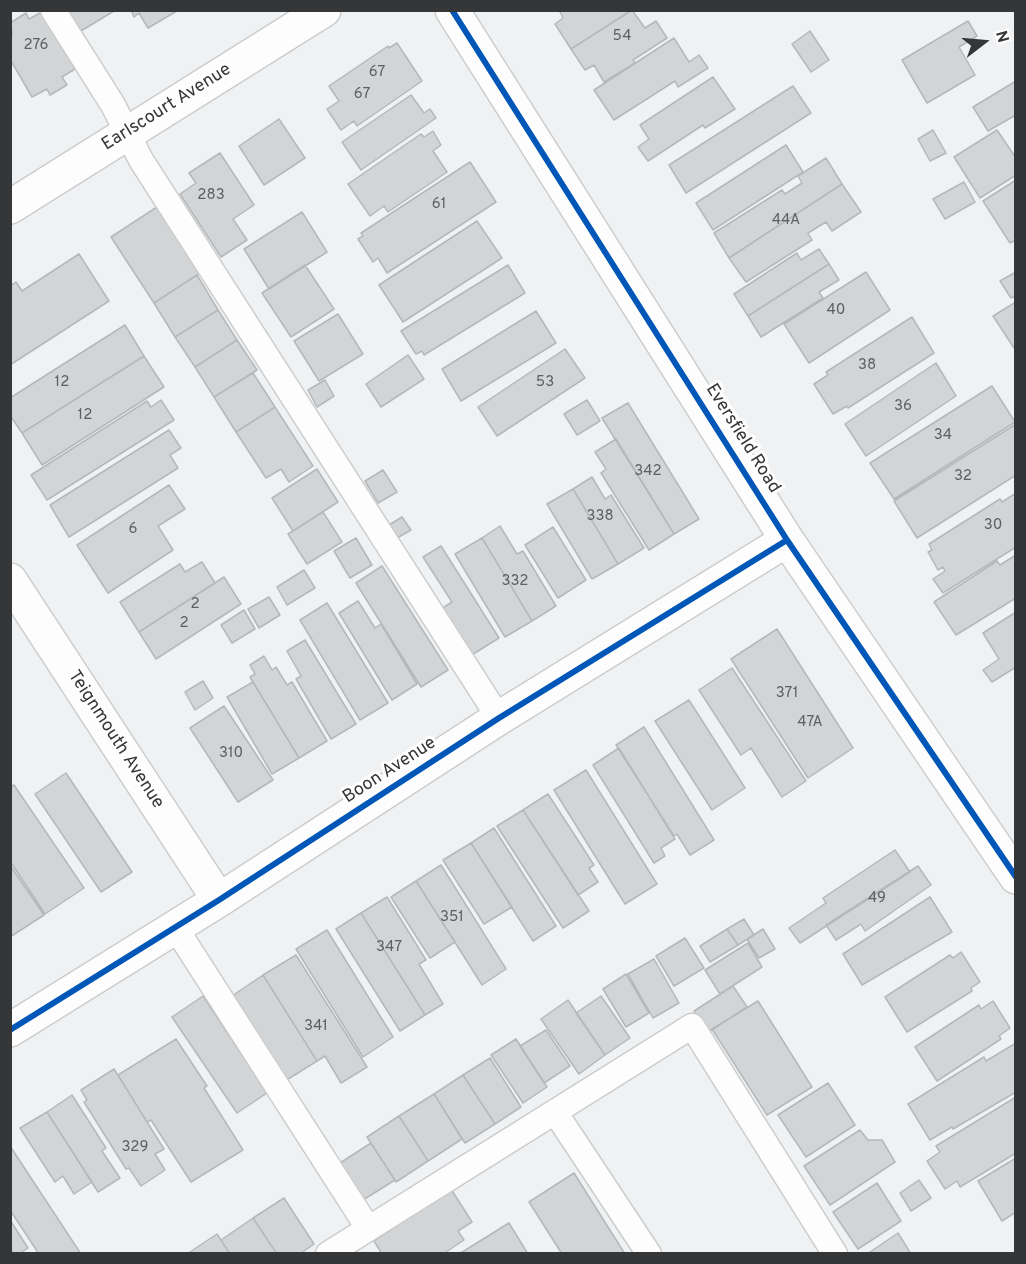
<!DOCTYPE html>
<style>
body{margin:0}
#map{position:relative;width:1026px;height:1264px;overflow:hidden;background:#eff1f3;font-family:Overpass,sans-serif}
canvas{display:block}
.frame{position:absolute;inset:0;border:12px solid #343637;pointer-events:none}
.north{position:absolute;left:954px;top:12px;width:60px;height:60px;-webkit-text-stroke:4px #fefeff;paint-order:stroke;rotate:74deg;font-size:16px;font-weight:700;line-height:24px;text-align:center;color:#343637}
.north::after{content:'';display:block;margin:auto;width:21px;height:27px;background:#343637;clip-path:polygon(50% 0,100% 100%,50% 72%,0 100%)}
</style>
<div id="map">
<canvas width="1026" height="1264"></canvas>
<div class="frame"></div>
<div class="north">N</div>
</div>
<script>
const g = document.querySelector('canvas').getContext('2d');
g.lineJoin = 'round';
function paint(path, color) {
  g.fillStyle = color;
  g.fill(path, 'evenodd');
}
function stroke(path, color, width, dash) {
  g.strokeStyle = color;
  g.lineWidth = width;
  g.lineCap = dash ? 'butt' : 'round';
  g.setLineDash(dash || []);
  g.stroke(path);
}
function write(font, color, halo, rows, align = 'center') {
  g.font = font + ' Overpass,sans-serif';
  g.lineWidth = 6;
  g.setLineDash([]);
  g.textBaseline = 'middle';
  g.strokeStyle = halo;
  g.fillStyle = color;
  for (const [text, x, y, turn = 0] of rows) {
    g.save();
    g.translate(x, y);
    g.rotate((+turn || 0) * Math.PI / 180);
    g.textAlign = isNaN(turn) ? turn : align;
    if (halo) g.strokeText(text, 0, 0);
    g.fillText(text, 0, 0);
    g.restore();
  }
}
const building = new Path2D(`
 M61 10H114V11L76 34Z
 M131 10H176L177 11 148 28 139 13 134 17Z
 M559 10H632L571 49 555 24 563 18Z
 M632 10 645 28 656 21 667 38 633 60 635 63 604 82 594 65 585 70 571 49Z
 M42 12 75 69 62 77 67 85 50 95 47 89 32 97 10 59 12 32 10 23 26 13 29 19Z
 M968 21 977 36 959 47 975 75 927 103 902 60Z
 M810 31 829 60 811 72 792 44Z
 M674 38 689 62 699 55 708 68 678 87 675 81 614 120 594 90Z
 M397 43 422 81 357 126 354 121 341 130 327 109 339 101 329 86 388 46 389 48Z
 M713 77 735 109 705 128 703 125 648 161 638 147 649 139 640 125Z
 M1016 81V115L988 131 973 107Z
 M793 86 811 113 686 193 669 165Z
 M411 95 424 113 430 109 436 118 361 170 342 142Z
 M279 119 305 158 264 185 239 146Z
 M933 130 946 153 930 161 918 139Z
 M997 130 1016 158V175L980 198 954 157Z
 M433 131 441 145 433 151 447 172 388 212 384 206 370 216 348 184 421 134 424 137Z
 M786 145 803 172 713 230 696 203Z
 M220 153 254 205 233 219 247 240 221 257 180 194 196 183 189 173Z
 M826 158 842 184 729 258 714 233 782 190 785 194 802 183 798 176Z
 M470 162 496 202 387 273 378 258 373 262 358 239 363 236 361 233Z
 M1016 180V240L1010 243 983 201Z
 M964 182 975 202 945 219 933 199Z
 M842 184 861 212 832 231 826 222 808 233 812 240 746 282 729 258Z
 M157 207 200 273 154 303 111 237Z
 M302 212 327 252 269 289 244 249Z
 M477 221 502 258 403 322 379 285Z
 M819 249 829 264 748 316 734 294 797 253 801 260Z
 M79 254 109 301 10 365V286L16 282 22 291Z
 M829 264 839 280 819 292 823 298 761 337 748 316Z
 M305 265 334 309 291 337 262 293Z
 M508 265 525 293 424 355 422 351 416 354 401 331Z
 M866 272 890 310 809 363 784 324Z
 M1016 272V296L1011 298 1000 281Z
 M197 275 218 310 175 337 154 303Z
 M1016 302V347L1014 348 993 316Z
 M218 310 237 340 195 367 175 337Z
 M536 311 556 343 461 401 442 369Z
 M338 314 363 354 319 381 294 341Z
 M912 317 934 353 848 408 847 406 833 414 814 384 828 375 826 372Z
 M125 325 144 356 22 433 10 415V398Z
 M237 340 257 370 214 397 195 367Z
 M565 349 585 378 497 436 478 407Z
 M408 355 424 379 381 407 366 384Z
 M144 356 164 387 42 465 22 433Z
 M936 363 956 396 866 456 845 424Z
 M253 373 275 407 236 432 214 397Z
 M325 380 334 396 317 407 308 390Z
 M992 386 1015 422 894 499 870 463Z
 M161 400 174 420 47 500 31 475 147 401 151 407Z
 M587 400 600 421 577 435 564 414Z
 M628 403 699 519 674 534 602 418Z
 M275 407 313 466 289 482 281 469 266 478 236 432Z
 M1016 424V475L917 538 894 501Z
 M169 430 181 448 170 455 178 468 69 537 50 505Z
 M616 439 674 534 649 550 601 473 606 469 595 452Z
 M317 469 338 502 293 531 272 498Z
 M383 470 397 492 378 503 365 481Z
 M592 477 605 499 611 495 644 548 618 564 573 489Z
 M169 485 185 509 158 526 173 550 108 593 77 545Z
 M573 489 618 564 592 579 547 504Z
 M1016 493V547L943 593 933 579 945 571 943 567 938 570 928 552 932 550 929 544 1000 499 1002 502Z
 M323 512 342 542 307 564 288 534Z
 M402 517 411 530 397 538 389 525Z
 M500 526 517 554 523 551 556 606 532 621 482 538Z
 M553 527 586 580 558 598 525 545Z
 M356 538 372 565 350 578 334 551Z
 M482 538 532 621 505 637 455 554Z
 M441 546 499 638 470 656 441 609 452 602 423 557Z
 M1016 555V598L956 635 934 602 997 561 1000 565Z
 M202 562 215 583 139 632 120 602 180 564 185 572Z
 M382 566 448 670 421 687 356 583Z
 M304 570 315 588 287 605 277 587Z
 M224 577 241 604 156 659 139 632Z
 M269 597 280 615 259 628 248 609Z
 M358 601 375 628 381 624 417 684 392 700 339 613Z
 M327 603 388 703 360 720 300 620Z
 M244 610 255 629 232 643 221 625Z
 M1016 612V667L992 682 983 670 999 659 983 633Z
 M777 629 853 748 808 778 731 659Z
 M305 640 356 724 331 739 296 679 301 676 287 651Z
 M264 656 272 670 276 667 287 685 292 682 327 741 299 758 250 677 255 674 250 665Z
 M732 668 806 781 782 797 751 748 741 755 699 690Z
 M203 681 213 698 195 710 185 692Z
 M253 682 299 758 272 774 227 697Z
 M689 700 745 788 712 810 655 721Z
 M224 706 273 780 238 802 190 728Z
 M644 727 714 840 690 855 677 834 674 836 616 745Z
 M619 748 675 839 661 848 665 856 654 863 593 765Z
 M586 770 657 884 625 904 554 790Z
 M66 773 132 872 101 892 35 794Z
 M14 785 84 888 45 914 10 861V787Z
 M548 794 594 865 589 868 598 882 578 895 523 810Z
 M523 810 589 911 563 928 497 826Z
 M494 828 556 926 533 941 471 843Z
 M471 843 512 907 484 924 443 860Z
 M895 850 910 872 800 943 789 928 826 903 823 898Z
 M10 865 44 915 10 937Z
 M441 865 506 969 482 985 416 881Z
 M918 866 931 885 865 931 861 924 836 940 826 925Z
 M416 881 455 942 430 958 391 897Z
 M387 897 426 960 419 964 443 1004 425 1015 361 913Z
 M930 897 952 932 862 985 843 954Z
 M361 913 425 1015 400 1031 336 929Z
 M744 919 754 935 738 945 727 929Z
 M727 929 738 945 710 962 700 946Z
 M763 929 775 949 759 958 747 939Z
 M327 930 393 1037 363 1057 296 949Z
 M685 938 704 968 674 986 656 956Z
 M748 943 762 967 720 994 705 970Z
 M961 952 980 982 971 988 972 991 907 1032 885 997 950 955 953 958Z
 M296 955 367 1067 341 1083 325 1056 317 1061 263 975Z
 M654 959 679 1003 653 1018 628 974Z
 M626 974 649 1013 626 1027 603 989Z
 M263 975 317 1061 285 1081 232 996Z
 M733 986 747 1007 707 1033 694 1011Z
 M203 996 267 1093 237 1113 172 1017Z
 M601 996 630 1038 605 1055 576 1013Z
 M568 1000 605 1055 579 1074 541 1019Z
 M758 1001 812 1087 767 1115 712 1029Z
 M993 1001 1010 1028 999 1036 1001 1039 937 1081 915 1047 979 1005 981 1009Z
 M546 1030 570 1066 544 1083 520 1046Z
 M176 1039 207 1086 204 1088 243 1150 191 1182 151 1120 147 1122 118 1075Z
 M516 1039 547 1087 523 1103 491 1055Z
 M1016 1043V1092L953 1129 952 1127 930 1140 908 1104 984 1057 986 1061Z
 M490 1058 521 1107 495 1124 463 1075Z
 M114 1069 164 1149 155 1154 165 1170 141 1186 129 1168 126 1169 84 1102 87 1100 81 1090Z
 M463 1075 495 1124 465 1143 434 1094Z
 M828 1083 855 1125 806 1157 778 1115Z
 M434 1094 462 1139 428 1161 399 1116Z
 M72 1095 106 1148 102 1151 120 1178 98 1192 47 1112Z
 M1016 1097V1153L960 1187 957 1181 945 1189 927 1161 940 1152 936 1146Z
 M47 1112 92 1182 74 1194 63 1176 55 1182 20 1128Z
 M399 1116 428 1161 396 1182 367 1137Z
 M860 1130 868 1140H882L895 1162 830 1205 804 1166Z
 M371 1143 395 1180 363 1200 340 1163Z
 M10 1146 81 1254H39L10 1210Z
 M1016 1158V1212L1002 1221 978 1181Z
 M574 1173 625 1254H562L529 1202Z
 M919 1180 931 1198 911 1211 900 1193Z
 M877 1183 901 1221 858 1249 833 1212Z
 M451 1189 472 1222 458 1231 464 1240 443 1254H382L374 1241Z
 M284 1198 314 1244 300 1254H277L253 1218Z
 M253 1218 277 1254H230L221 1240Z
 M10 1220 28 1248 19 1254H14L10 1249Z
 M509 1223 528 1254H459Z
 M898 1233 911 1254H867Z
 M217 1234 230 1254H187Z`);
const service = new Path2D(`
 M53 10 113 105 141 160 499 718
 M175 927 368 1228
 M555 1112 649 1254
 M328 1254 692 1026 835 1254`);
const minor = new Path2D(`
 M452 10 787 540 1016 877
 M10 207 324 10
 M10 580 219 900
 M10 1030 219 900 499 718 787 540`);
const cycleway = new Path2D(`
 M452 10 787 540 1016 877
 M10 1030 219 900 499 718 787 540`);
const numberNames = [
 ["54",622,37],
 ["276",36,46],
 ["67",377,73],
 ["67",362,95],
 ["283",211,196],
 ["61",439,205],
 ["44A",786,221],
 ["40",836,311],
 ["38",867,366],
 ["12",62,383],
 ["53",545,383],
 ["36",903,407],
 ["12",85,416],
 ["34",943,436],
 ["342",648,472],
 ["32",963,477],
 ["338",600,517],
 ["30",993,526],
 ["6",133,530],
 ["332",515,582],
 ["2",195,605],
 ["2",184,624],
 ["371",787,694],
 ["47A",810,723],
 ["310",231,754],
 ["49",877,899],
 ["351",452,918],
 ["347",389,948],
 ["341",316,1027],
 ["329",135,1148]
];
const streetNames = [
 ["Earlscourt Avenue",167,108,-32],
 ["Eversfield Road",742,439,58],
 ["Teignmouth Avenue",115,740,57],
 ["Boon Avenue",390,771,-33]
];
paint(building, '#d3d4d6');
stroke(building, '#b5b7b8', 1.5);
stroke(service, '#cbcdce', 27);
stroke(minor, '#cbcdce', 36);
stroke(service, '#fdfdfd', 24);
stroke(minor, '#fdfdfd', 33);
stroke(cycleway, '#0057b8', 6);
write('15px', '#5c5e5f', null, numberNames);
write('18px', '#343637', '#fefeff', streetNames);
</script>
